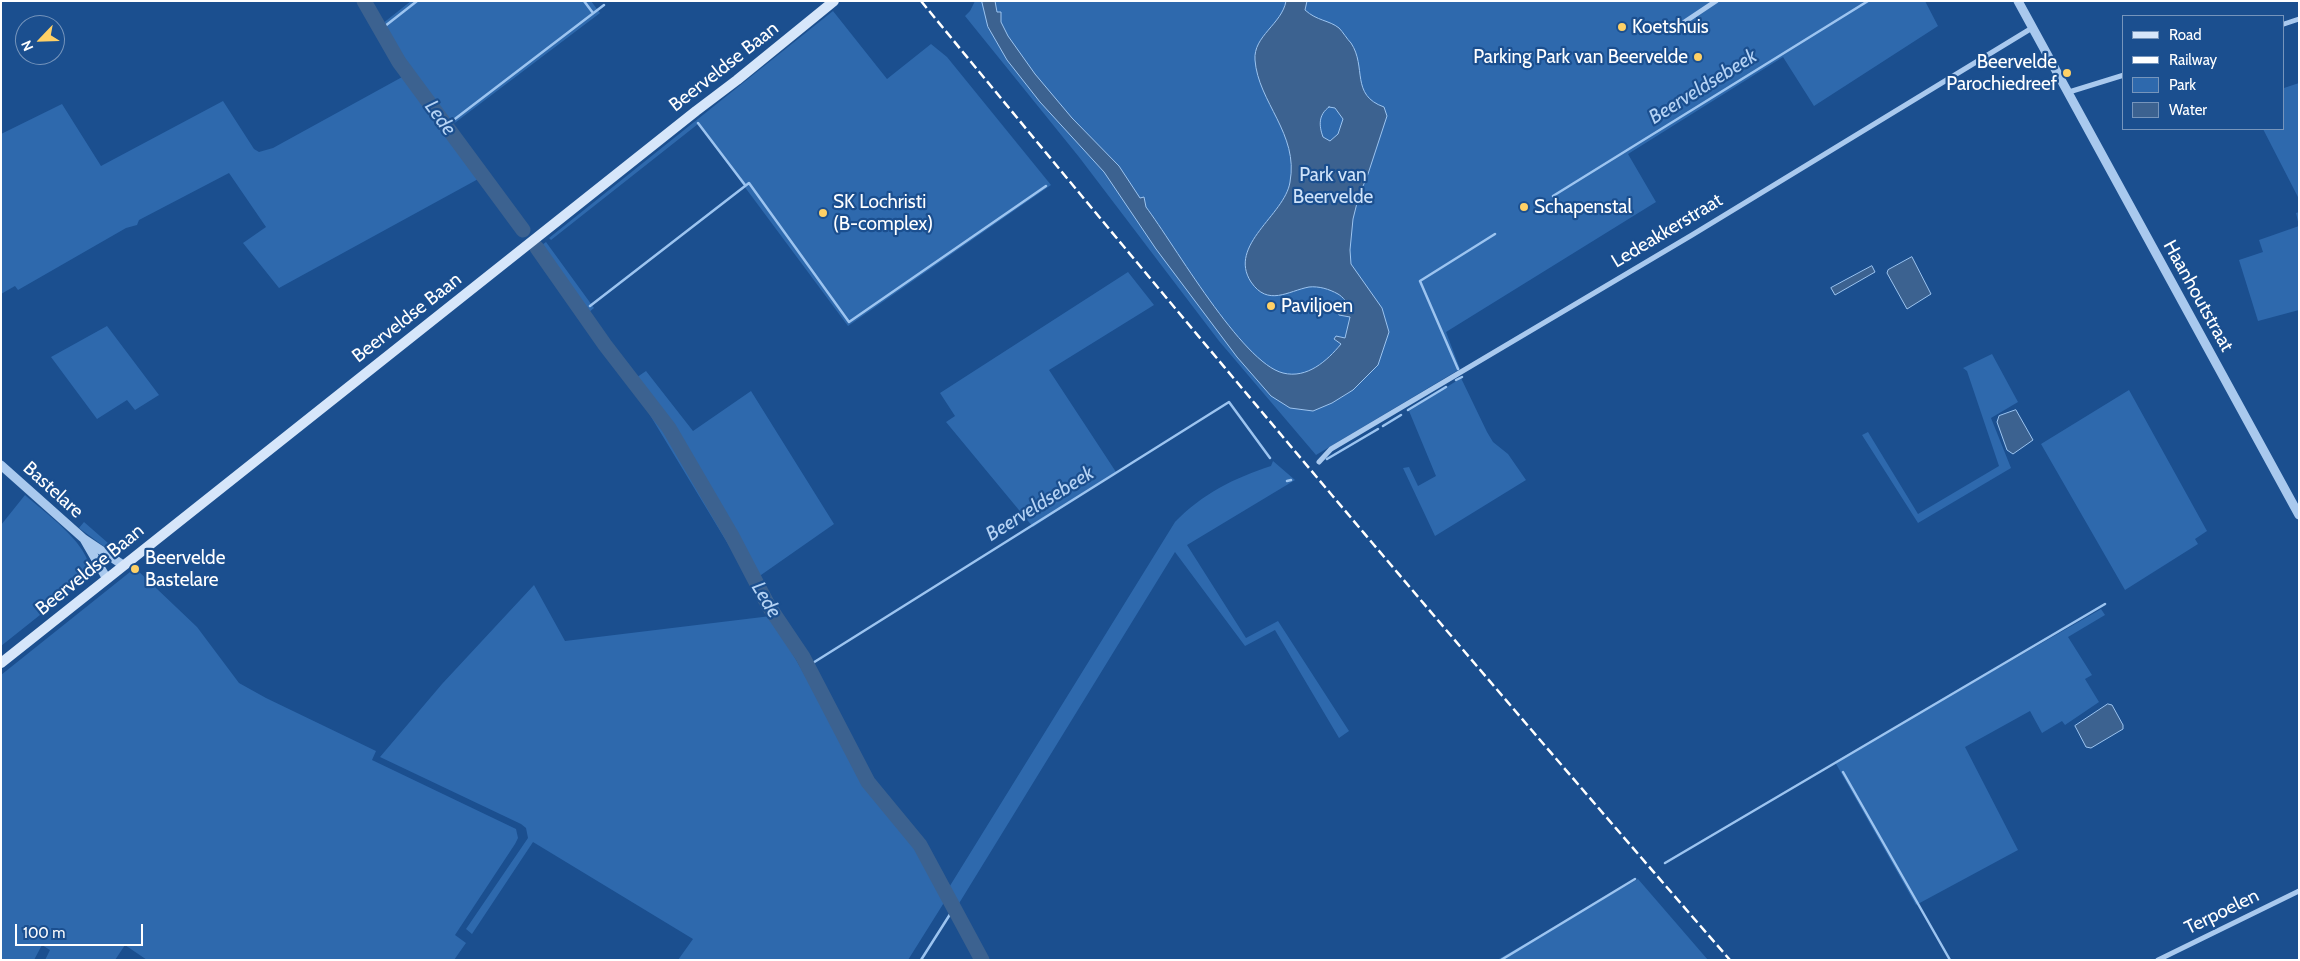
<!DOCTYPE html>
<style>
body{margin:0}
#map{position:relative;width:2300px;height:961px;overflow:hidden;background:#1b4f8f;font-family:Cabin,sans-serif}
canvas{display:block}
.frame{position:absolute;inset:0;border:2px solid #fff;pointer-events:none}
.legend{position:absolute;left:2122px;top:15px;width:162px;height:115px;box-sizing:border-box;background:#1b4f8f;border:1px solid #7695bc;margin:0;padding:6px 9px;list-style:none;font-size:15px;color:#fff}
.legend li{display:flex;align-items:center;gap:10px;height:25px}
.legend b{width:25px;border:1px solid #7695bc}
.north{position:absolute;left:15px;top:15px;width:50px;height:50px;box-sizing:border-box;background:#1b4f8f;border:1px solid #7695bc;border-radius:50%;rotate:246deg;font-size:14px;font-weight:700;line-height:20px;text-align:center;color:#fff}
.north::after{content:'';display:block;margin:auto;width:18px;height:22px;background:#ffd166;clip-path:polygon(50% 0,100% 100%,50% 72%,0 100%)}
.scale{position:absolute;left:15px;top:924px;width:128px;height:22px;box-sizing:border-box;border:2px solid #fff;border-top:0;padding-left:6px;font-size:15px;line-height:18px;white-space:nowrap;color:#fff;-webkit-text-stroke:4px #1b4f8f;paint-order:stroke}
</style>
<div id="map">
<canvas width="2300" height="961"></canvas>
<div class="frame"></div>
<ul class="legend">
<li><b style="height:6px;background:#d6e6fa"></b>Road</li>
<li><b style="height:6px;background:#fff"></b>Railway</li>
<li><b style="height:14px;background:#2e69ad"></b>Park</li>
<li><b style="height:14px;background:#3c6290"></b>Water</li>
</ul>
<div class="north">N</div>
<div class="scale">100 m</div>
</div>
<script>
const g = document.querySelector('canvas').getContext('2d');
g.lineJoin = 'round';
function paint(path, color) {
  g.fillStyle = color;
  g.fill(path, 'evenodd');
}
function stroke(path, color, width, dash) {
  g.strokeStyle = color;
  g.lineWidth = width;
  g.lineCap = dash ? 'butt' : 'round';
  g.setLineDash(dash || []);
  g.stroke(path);
}
function write(font, color, halo, rows, align = 'center') {
  g.font = font + ' Cabin,sans-serif';
  g.lineWidth = 4.5;
  g.setLineDash([]);
  g.textBaseline = 'middle';
  g.strokeStyle = halo;
  g.fillStyle = color;
  for (const [text, x, y, turn = 0] of rows) {
    g.save();
    g.translate(x, y);
    g.rotate((+turn || 0) * Math.PI / 180);
    g.textAlign = isNaN(turn) ? turn : align;
    if (halo) g.strokeText(text, 0, 0);
    g.fillText(text, 0, 0);
    g.restore();
  }
}
const green = new Path2D(`
 M411 1H591L600 13 452 125 411 72 382 24Z
 M975 1H1925L1938 26 1814 106 1783 57 1628 154 1656 202 1446 332 1460 369 1316 455 1219 341 1079 157 965 16 970 11Z
 M833 11 887 79 931 44 947 57 1051 185 848 326 698 124 551 240 549 238Z
 M404 76 480 178 279 288 243 243 266 227 229 173 139 220 137 225 126 228 18 290 15 286 1 294V134L62 104 101 166 223 101 254 149 259 152 273 148Z
 M2299 83V199L2263 129H2284V88Z
 M2299 212V310L2258 321 2239 260 2263 252 2259 240 2299 226 2296 213Z
 M546 242 594 308 583 317 534 251Z
 M1128 272 1154 305 1049 370 1116 472 1033 527 946 422 955 416 940 393Z
 M107 326 159 395 135 410 127 400 97 419 51 357Z
 M1992 354 2018 402 1991 418 2011 468 1918 523 1862 435 1868 432 1918 514 1999 466 1967 371 1963 368Z
 M646 371 693 431 751 391 834 524 751 582 630 382Z
 M1461 378 1487 432 1493 442 1508 454 1526 480 1435 536 1403 468 1409 467 1418 486 1436 476 1409 411Z
 M2129 390 2207 531 2195 539 2198 544 2125 590 2041 444Z
 M1273 461 1295 480 1187 545 1246 638 1278 621 1349 731 1339 738 1275 630 1245 646 1175 552 958 905 948 889 1175 522C1202 494 1234 478 1271 466Z
 M25 495C44 512 96 548 89 576L1 646V525Z
 M84 522 108 543 129 544 110 550 106 548 79 528Z
 M135 568 197 627 239 683 266 698 376 751 372 760 516 829 518 838 515 844 455 935 466 943 454 960H147L125 945 115 960H45L50 950 42 945 34 960H1V675Z
 M534 585 565 641 771 616 823 707 850 762 869 790 917 850 945 901 908 960H678L693 939 533 842 472 934 466 929 528 838 526 828 521 824 380 757 442 684Z
 M2101 609 2105 615 2068 637 2092 675 2085 679 2099 702 2065 725 2062 721 2042 733 2030 711 1965 747 2018 850 1916 905 1835 762Z
 M1638 879 1708 960H1497Z`);
const water = new Path2D(`
 M982 1H995L997 12H1001V22L1008 36 1035 74 1072 118 1119 166 1140 198 1144 197 1146 207C1174 244 1242 363 1283 373 1307 379 1327 361 1341 344L1334 339 1336 336 1345 338 1350 317 1339 315 1338 312 1344 306 1346 310 1349 308C1348 303 1343 297 1338 294 1329 289 1319 286 1309 287 1288 291 1268 307 1251 282 1227 245 1285 215 1290 182 1299 134 1258 102 1255 60 1253 36 1282 24 1286 1H1307L1305 10C1317 21 1329 20 1339 28 1343 32 1347 39 1351 43 1367 67 1350 95 1384 107L1387 116 1367 177 1359 195 1353 219 1350 250 1351 264 1382 308 1389 332 1378 365 1353 390 1332 403 1313 411 1290 408 1271 396 1237 357 1156 249 1104 172 1040 102 1007 60 988 27ZM1329 107 1335 108 1343 119 1338 134 1330 141 1323 137C1319 126 1318 115 1329 107Z
 M1912 257 1931 294 1907 309 1887 273 1888 270Z
 M1872 266 1875 272 1835 295 1831 288Z
 M2016 410 2033 440 2013 454 2007 450 1997 422 1999 416Z
 M2108 704 2112 705 2123 725V729L2091 748 2086 747 2075 726Z`);
const stream = new Path2D(`
 M584 1 593 13
 M380 30 417 1
 M698 123 745 185
 M447 125 604 5
 M1553 196 1868 1
 M590 306 749 183 849 322 1046 186
 M1458 369 1420 281 1495 234
 M1456 380 1462 377
 M1408 410 1446 387
 M1383 426 1401 415
 M1327 459 1378 429
 M1287 481 1291 480
 M808 666 1229 402 1270 458
 M1843 772 1950 960
 M1665 863 2105 604
 M921 960 954 908
 M1501 960 1635 879`);
const river = new Path2D(`
 M364 1 399 62 523 230
 M537 248 605 345 669 428 732 536 768 605 803 657 868 782 920 845 982 960`);
const minor = new Path2D(`
 M1683 23 1716 1
 M2284 24 2299 19
 M2069 92 2124 75
 M1319 462 1331 449 1692 235 2032 28
 M2158 960 2299 891`);
const tertiary = new Path2D(`
 M2018 1 2299 515
 M1 465 84 539 123 565
 M84 539 107 579`);
const secondary = new Path2D(`
 M1 663 696 111 737 80 834 1`);
const rail = new Path2D(`
 M921 1C1186 324 1456 645 1730 960`);
const markers = [
 [1622,27,5,"#ffd166"],
 [1698,57,5,"#ffd166"],
 [2067,73,5,"#ffd166"],
 [1524,207,5,"#ffd166"],
 [823,213,5,"#ffd166"],
 [1271,306,5,"#ffd166"],
 [135,569,5,"#ffd166"]
];
const poiNames = [
 ["Koetshuis",1632,27],
 ["Parking Park van Beervelde",1688,57,"right"],
 ["Beervelde",2057,62,"right"],
 ["Parochiedreef",2057,84,"right"],
 ["SK Lochristi",833,202],
 ["(B-complex)",833,224],
 ["Schapenstal",1534,207],
 ["Paviljoen",1281,306],
 ["Beervelde",145,558],
 ["Bastelare",145,580]
];
const streetNames = [
 ["Beerveldse Baan",724,67,-38],
 ["Ledeakkerstraat",1667,231,-31],
 ["Haanhoutstraat",2198,296,61],
 ["Beerveldse Baan",407,318,-38],
 ["Bastelare",53,490,42],
 ["Beerveldse Baan",90,570,-39],
 ["Terpoelen",2222,912,-26]
];
const parkNames = [
 ["Park van",1333,175],
 ["Beervelde",1333,197]
];
const waterNames = [
 ["Beerveldsebeek",1703,87,-32],
 ["Lede",440,118,54],
 ["Beerveldsebeek",1040,504,-32],
 ["Lede",766,600,59]
];
paint(green, '#2e69ad');
paint(water, '#3c6290');
stroke(water, '#9cc4f0', 1);
stroke(stream, '#9cc4f0', 2.5);
stroke(river, '#3c6290', 15);
stroke(minor, '#a9c9ee', 5);
stroke(tertiary, '#a9c9ee', 9);
stroke(secondary, '#d6e6fa', 10);
stroke(rail, '#fff', 2.5, [9, 4]);
for (const [x, y, r, color] of markers) {
  const dot = new Path2D();
  dot.arc(x, y, r, 0, 2 * Math.PI);
  g.fillStyle = color;
  g.fill(dot);
  stroke(dot, '#1b4f8f', 2);
}
write('19px', '#fff', '#1b4f8f', poiNames, 'left');
write('19px', '#fff', '#1b4f8f', streetNames);
write('19px', '#cfe3fa', '#1b4f8f', parkNames);
write('italic 20px', '#b5d3f5', '#1b4f8f', waterNames);
</script>
